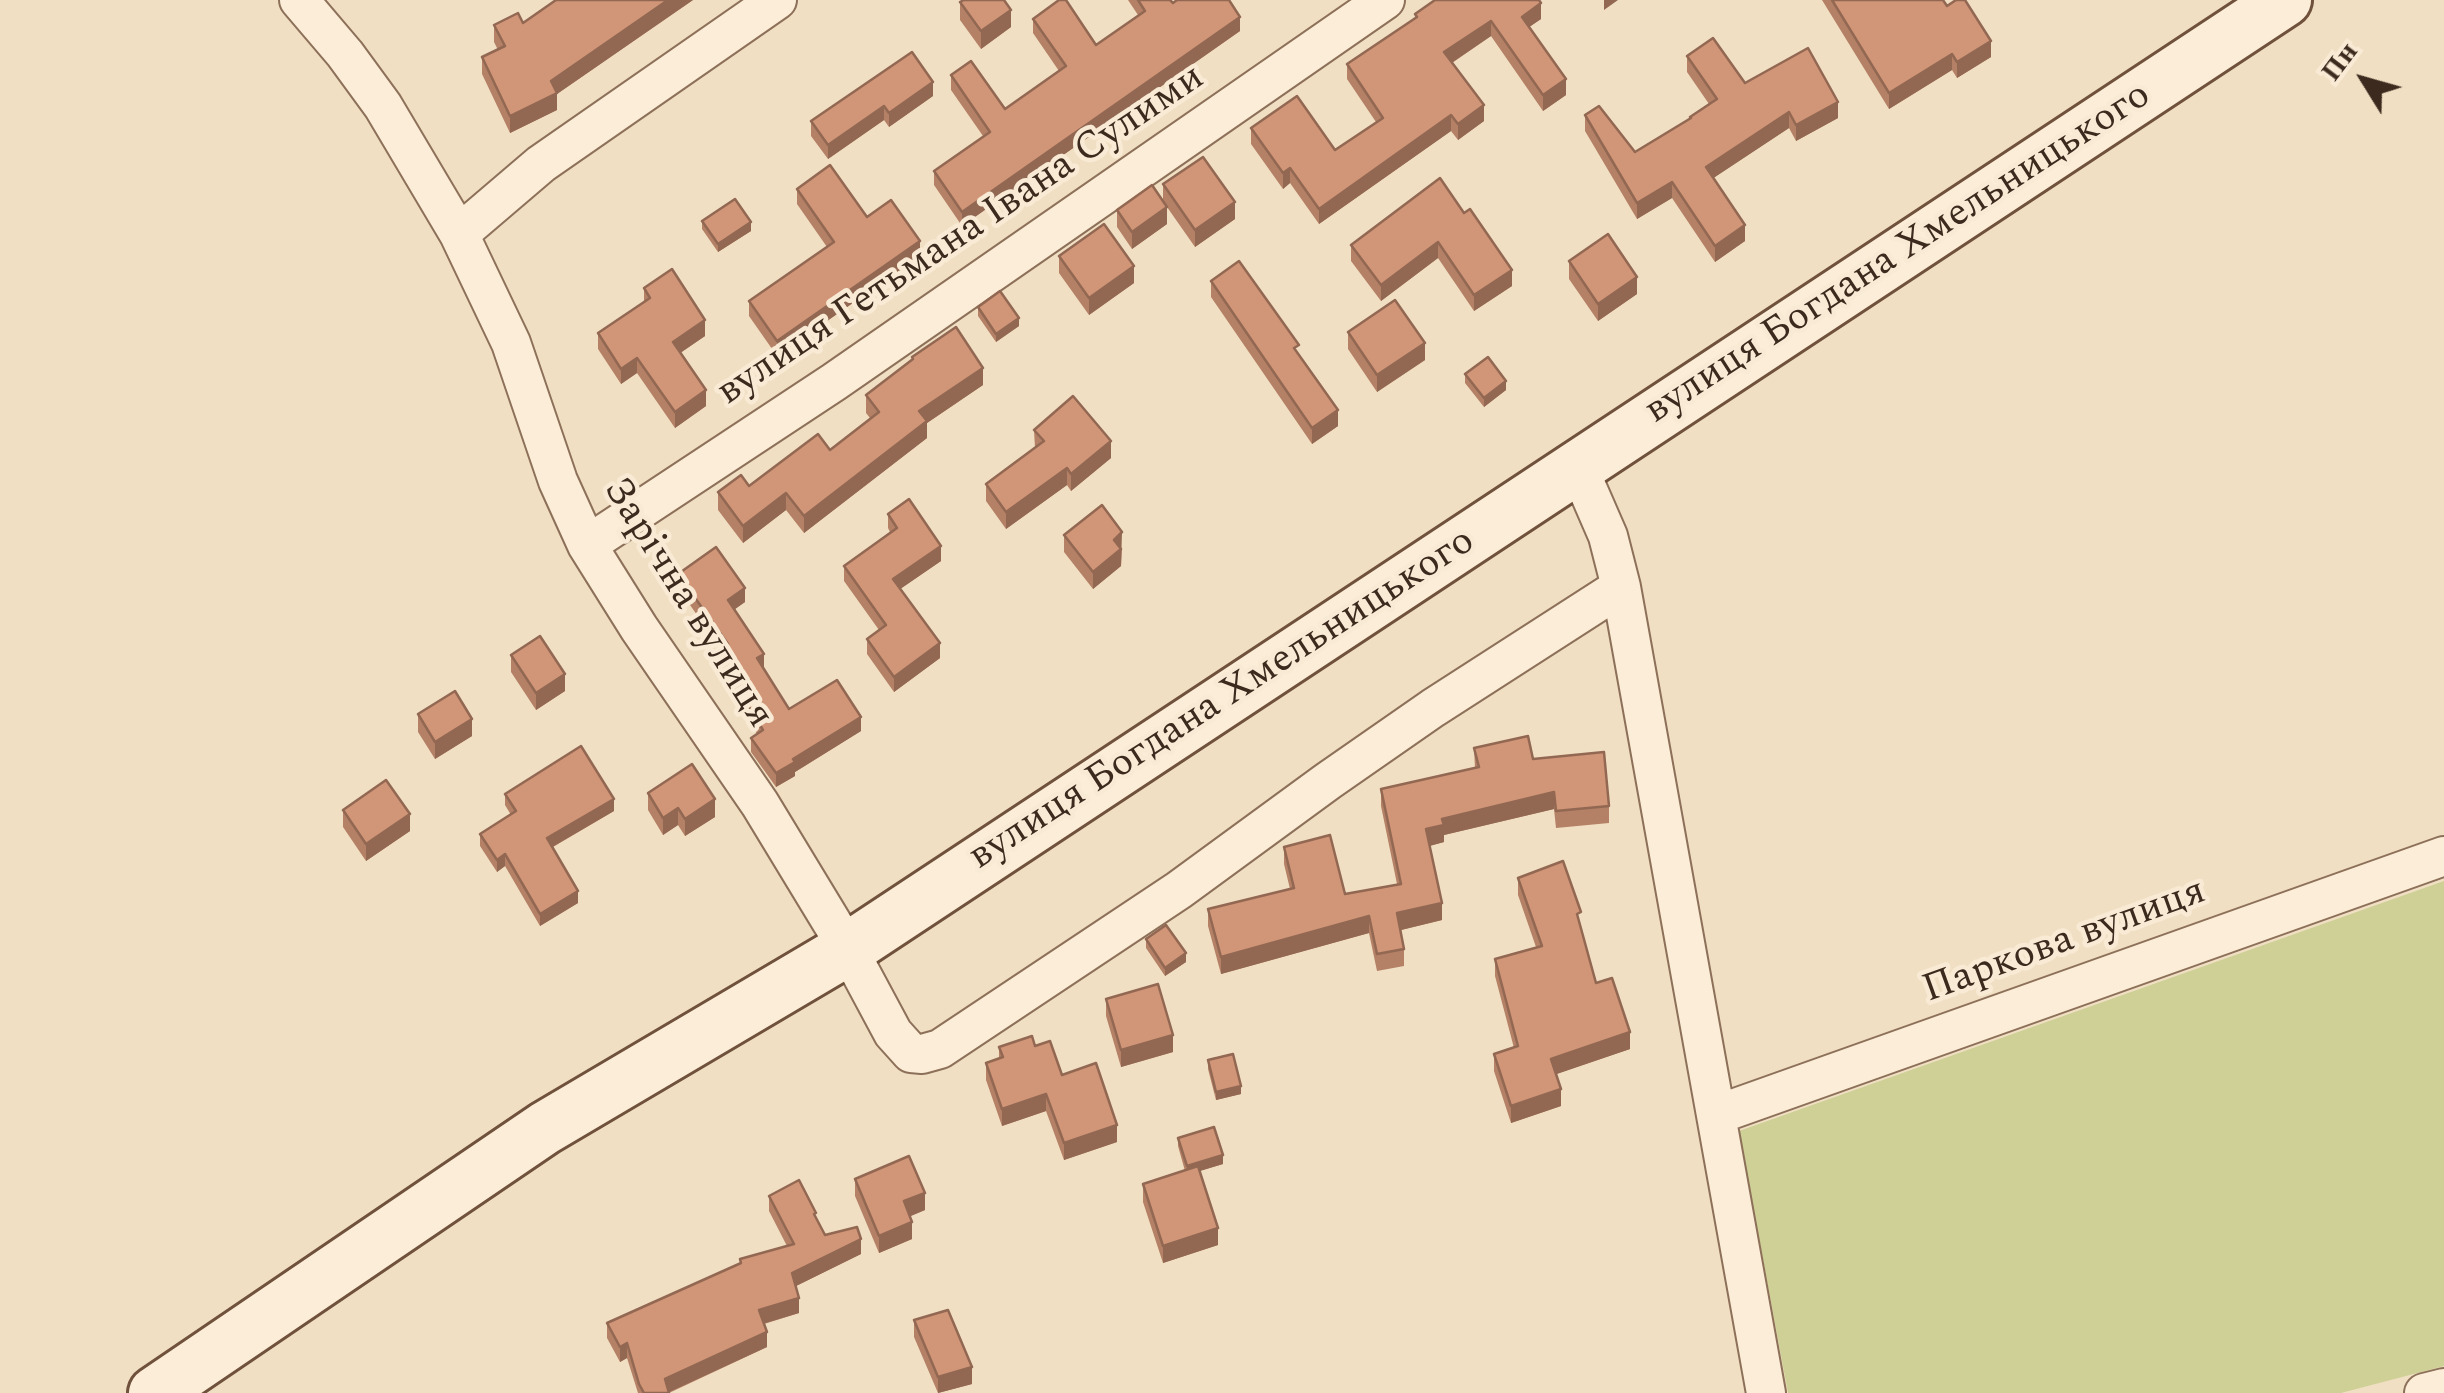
<!DOCTYPE html>
<meta charset="utf-8">
<style>
body{margin:0}
#map{position:relative;width:2444px;height:1393px;overflow:hidden;background:#f1dfc3;font-family:Spectral,serif}
canvas{display:block}
.north{position:absolute;left:2314px;top:30px;width:100px;height:100px;-webkit-text-stroke:8px #f8ead4;paint-order:stroke;rotate:307deg;font-size:28px;font-weight:700;line-height:40px;text-align:center;color:#3c2a1e}
.north::after{content:'';display:block;margin:auto;width:35px;height:45px;background:#3c2a1e;clip-path:polygon(50% 0,100% 100%,50% 72%,0 100%)}
</style>
<div id="map">
<canvas width="2444" height="1393"></canvas>
<div class="north">Пн</div>
</div>
<script>
const g = document.querySelector('canvas').getContext('2d');
g.lineJoin = 'round';
function paint(path, color) {
  g.fillStyle = color;
  g.fill(path, 'evenodd');
}
function stroke(path, color, width, dash) {
  g.strokeStyle = color;
  g.lineWidth = width;
  g.lineCap = dash ? 'butt' : 'round';
  g.setLineDash(dash || []);
  g.stroke(path);
}
function write(font, color, halo, rows, align = 'center') {
  g.font = font + ' Spectral,serif';
  g.lineWidth = 9;
  g.setLineDash([]);
  g.textBaseline = 'middle';
  g.strokeStyle = halo;
  g.fillStyle = color;
  for (const [text, x, y, turn = 0] of rows) {
    g.save();
    g.translate(x, y);
    g.rotate((+turn || 0) * Math.PI / 180);
    g.textAlign = isNaN(turn) ? turn : align;
    if (halo) g.strokeText(text, 0, 0);
    g.fillText(text, 0, 0);
    g.restore();
  }
}
const green = new Path2D(`
 M2444 881V1366L2341 1393H1788L1739 1131Z`);
const minor = new Path2D(`
 M299 0 345 54 383 106 459 234 511 343 558 481 587 545 639 628 760 804 848 949 893 1033 911 1053 922 1054 940 1049 1179 890 1328 781 1433 708 1621 587
 M459 234 541 164 777 0
 M1578 467 1608 536 1621 587 1766 1393
 M587 545 834 382 1385 0
 M1716 1115 2444 856
 M2424 1393 2444 1388`);
const secondary = new Path2D(`
 M155 1393 545 1128 848 949 2285 0`);
const wall = new Path2D(`
 M556 0H693L557 94V110L510 133 482 74V57L498 50 494 42V25L523 23Z
 M1128 0H1170L1173 3 1240 31 962 226 934 185V171L983 136 951 90V75L1005 109 1059 71 1033 33V19L1096 45 1138 15Z
 M1822 0H1943L1991 57 1957 78 1952 70 1889 109Z
 M1540 1 1541 19 1529 27 1566 95 1543 111 1491 36 1452 63 1484 121 1458 140 1451 131 1319 224 1290 183 1283 189 1251 144V128L1335 150 1376 122 1347 79V64L1415 18V14Z
 M960 2 1011 27 981 49 960 20Z
 M1687 56 1745 83 1838 118 1796 141 1789 128 1713 178 1745 241 1715 262 1672 198 1637 219 1585 131V115L1635 152 1690 119V117L1709 104 1687 72Z
 M933 96 889 127 884 120 828 159 811 136V121Z
 M1163 184 1235 219 1195 247 1167 207V224L1132 249 1117 227V210L1163 201Z
 M797 189 867 217 920 256 777 356 749 316V301L827 247 797 204Z
 M1464 213 1512 286 1474 311 1438 258 1381 301 1351 261V245Z
 M702 221 751 231 718 252 702 229Z
 M1059 256 1134 283 1089 315 1059 273Z
 M1569 261 1637 294 1598 321 1569 279Z
 M1211 281 1299 355 1338 426 1312 444 1211 297Z
 M644 288 705 336 680 353 706 406 675 428 637 373 621 384 598 349V333L644 302Z
 M978 307 1019 326 996 342 978 316Z
 M1348 332 1425 360 1377 392 1348 349Z
 M912 357 983 385 927 423V438L804 533 786 510 743 543 718 510V492L749 486 830 450 870 418 866 413V395L912 360Z
 M1465 374 1506 390 1484 407 1465 383Z
 M1034 430 1111 458 1071 491 1067 485 1006 529 986 501V484L1035 448Z
 M888 514 941 561 900 589 940 658 894 692 867 654V639L879 630 844 581V566L890 532 888 528Z
 M1064 535 1122 549 1121 566 1093 589 1064 552Z
 M678 574 745 602 735 609 763 668 789 709 861 731 795 772V776L776 787 751 752V738L757 734 738 703V695L718 665V651L721 649 678 588Z
 M511 655 565 691 536 710 511 672Z
 M418 714 472 736 435 759 418 732Z
 M1474 748 1533 759 1609 806V823L1556 828 1554 809 1444 835V842L1429 846 1442 920 1401 930 1404 949V966L1377 971 1369 933 1221 974 1208 926V909L1290 889 1284 864V847L1345 894 1397 884 1381 806V789L1475 768Z
 M648 793 715 817 685 836 678 825 663 835 648 810Z
 M505 794 614 811 553 847 578 903 540 926 505 866 497 872 480 846V834L511 815 505 805Z
 M343 810 410 831 366 861 343 827Z
 M1518 878 1581 929 1596 983 1630 1049 1556 1074 1561 1106 1511 1123 1494 1071V1054L1514 1048 1495 976V959L1536 947 1518 895Z
 M1146 939 1186 962 1165 976 1146 948Z
 M1106 999 1173 1052 1121 1067 1106 1016Z
 M1035 1046 1062 1075 1117 1142 1064 1160 1046 1111 1002 1126 986 1080V1063L999 1059V1047Z
 M1208 1060 1241 1094 1216 1100 1208 1069Z
 M1178 1138 1223 1164 1199 1171 1218 1245 1163 1263 1143 1202V1184L1185 1171 1178 1146Z
 M855 1179 925 1210 910 1216 912 1239 879 1253 855 1196Z
 M769 1196 816 1218 825 1235 861 1254 796 1286 799 1313 764 1324 767 1347 669 1393H638L627 1358 620 1362 607 1338V1323L740 1263V1259L787 1246 769 1211Z
 M914 1320 972 1384 938 1393 914 1337Z`);
const shadedWall = new Path2D(`
 M668 0H693L557 94V110L510 133V116L551 81Z
 M1604 0H1618L1604 10Z
 M1541 3V19L1522 32V17Z
 M1011 10V27L981 49V31Z
 M1240 17V31L962 226V212Z
 M1491 21V36L1444 68V52Z
 M1991 41V57L1957 78V62Z
 M1952 54V70L1889 109V93Z
 M1566 79V95L1543 111V95Z
 M933 82V96L889 127V113Z
 M1838 102V118L1796 141V125Z
 M1484 105V121L1458 140V124Z
 M884 106V120L828 159V145Z
 M1789 112V128L1706 183V167Z
 M1451 115V131L1319 224V209Z
 M1290 168V183L1283 189V173Z
 M1672 182V198L1637 219V203Z
 M1235 202V219L1195 247V230Z
 M1167 207V224L1132 249V232Z
 M751 222V231L718 252V244Z
 M1745 225V241L1715 262V246Z
 M920 241V256L777 356V341Z
 M1438 242V258L1381 301V285Z
 M1134 266V283L1089 315V298Z
 M1512 270V286L1474 311V295Z
 M1637 277V294L1598 321V304Z
 M1019 318V326L996 342V334Z
 M705 320V336L673 358V342Z
 M1425 343V360L1377 392V375Z
 M637 358V373L621 384V369Z
 M983 368V385L927 423V438L804 533V516L919 411Z
 M1506 381V390L1484 407V398Z
 M706 390V406L675 428V412Z
 M1338 410V426L1312 444V428Z
 M1111 441V458L1071 491V474Z
 M1067 468V485L1006 529V512Z
 M786 493V510L743 543V526Z
 M1122 532 1121 566 1093 589V572L1114 540Z
 M941 546V561L893 594V579Z
 M745 588V602L728 614V600Z
 M940 643V658L894 692V677Z
 M764 654V668L757 672V658Z
 M565 674V691L536 710V693Z
 M861 717V731L795 772V776L776 787V773L793 759Z
 M472 719V736L435 759V742Z
 M1554 792V809L1444 835V842L1426 847V829L1442 819Z
 M614 799V811L547 850V838Z
 M715 799V817L685 836V819Z
 M678 808V825L663 835V818Z
 M410 814V831L366 861V844Z
 M505 854V866L497 872V860Z
 M578 891V903L540 926V914Z
 M1442 903V920L1397 931V913Z
 M1369 916V933L1221 974V957Z
 M1186 953V962L1165 976V968Z
 M1630 1032V1049L1551 1076V1059Z
 M1173 1035V1052L1121 1067V1050Z
 M1241 1086V1094L1216 1100V1092Z
 M1561 1089V1106L1511 1123V1106Z
 M1046 1094V1111L1002 1126V1109Z
 M1117 1125V1142L1064 1160V1143Z
 M1223 1155V1164L1187 1175V1166Z
 M925 1193V1210L904 1219V1201Z
 M912 1222V1239L879 1253V1236Z
 M1218 1228V1245L1163 1263V1246Z
 M861 1239V1254L792 1288V1273Z
 M799 1298V1313L759 1325V1310Z
 M767 1332V1347L667 1393 665 1379Z
 M627 1343V1358L620 1362V1347Z
 M972 1367V1384L938 1393V1377Z`);
const building = new Path2D(`
 M556 0H668L551 81 557 93 510 116 482 57 505 46 494 25 518 13 523 23Z
 M964 0H1004L1011 10 981 31 960 2Z
 M1059 0H1066L1096 45 1145 11 1138 0H1170L1173 3 1177 0H1229L1240 17 962 212 934 171 990 132 951 75 971 61 1005 109 1066 66 1033 19Z
 M1435 0H1539L1541 3 1522 17 1566 79 1543 95 1491 21 1444 52 1484 105 1458 124 1451 115 1319 209 1290 168 1283 173 1251 128 1297 96 1335 150 1383 118 1347 64 1417 17 1415 14Z
 M1832 0H1943L1947 6 1956 0H1965L1991 41 1957 62 1952 54 1889 93Z
 M1713 38 1745 83 1808 48 1838 102 1796 125 1789 112 1706 167 1745 225 1715 246 1672 182 1637 203 1585 115 1599 106 1635 152 1691 118 1690 117 1717 99 1687 56Z
 M912 52 933 82 889 113 884 106 828 145 811 121Z
 M1203 157 1235 202 1195 230 1163 184Z
 M830 165 867 217 891 200 920 241 777 341 749 301 834 242 797 189Z
 M1440 178 1464 213 1470 209 1512 270 1474 295 1438 242 1381 285 1351 245Z
 M1152 185 1167 207 1132 232 1117 210Z
 M735 199 751 222 718 244 702 221Z
 M1104 224 1134 266 1089 298 1059 256Z
 M1608 234 1637 277 1598 304 1569 261Z
 M1239 261 1299 345 1294 348 1338 410 1312 428 1211 281Z
 M672 269 705 320 673 342 706 390 675 412 637 358 621 369 598 333 650 298 644 288Z
 M1000 291 1019 318 996 334 978 307Z
 M1395 300 1425 343 1377 375 1348 332Z
 M956 327 983 368 919 411 927 421 804 516 786 493 743 526 718 492 741 475 749 486 818 434 830 450 879 412 866 395 913 359 912 357Z
 M1488 357 1506 381 1484 398 1465 374Z
 M1073 396 1111 441 1071 474 1067 468 1006 512 986 484 1044 441 1034 430Z
 M909 499 941 546 893 579 940 643 894 677 867 639 886 625 844 566 897 528 888 514Z
 M1102 505 1122 532 1114 540 1121 549 1093 572 1064 535Z
 M716 547 745 588 728 600 764 654 757 658 789 709 837 680 861 717 793 759 795 762 776 773 751 738 763 730 738 689 741 687 718 651 728 644 678 574Z
 M540 636 565 674 536 693 511 655Z
 M455 691 472 719 435 742 418 714Z
 M1528 736 1533 759 1604 752 1609 806 1556 811 1554 792 1442 819 1444 825 1426 829 1442 903 1397 913 1404 949 1377 954 1369 916 1221 957 1208 909 1294 888 1284 847 1330 835 1345 894 1401 884 1381 789 1479 767 1474 748Z
 M581 746 614 799 547 838 578 891 540 914 505 854 497 860 480 834 516 811 505 794Z
 M692 764 715 799 685 819 678 808 663 818 648 793Z
 M386 780 410 814 366 844 343 810Z
 M1563 861 1581 912 1577 914 1596 983 1612 978 1630 1032 1551 1059 1561 1089 1511 1106 1494 1054 1518 1046 1495 959 1542 946 1518 878Z
 M1166 925 1186 953 1165 968 1146 939Z
 M1158 984 1173 1035 1121 1050 1106 999Z
 M1032 1036 1035 1046 1050 1041 1062 1075 1096 1063 1117 1125 1064 1143 1046 1094 1002 1109 986 1063 1003 1057 999 1047Z
 M1233 1054 1241 1086 1216 1092 1208 1060Z
 M1214 1127 1223 1155 1187 1166 1178 1138Z
 M909 1156 925 1193 904 1201 912 1222 879 1236 855 1179Z
 M1198 1166 1218 1228 1163 1246 1143 1184Z
 M799 1180 816 1213 814 1214 825 1235 857 1227 861 1239 792 1273 799 1298 759 1310 767 1332 665 1379 669 1393H644L639 1384 627 1343 620 1347 607 1323 741 1263 740 1259 794 1244 769 1196Z
 M948 1310 972 1367 938 1377 914 1320Z`);
const streetNames = [
 ["вулиця Гетьмана Івана Сулими",962,237,-34],
 ["вулиця Богдана Хмельницького",1899,255,-33],
 ["Зарічна вулиця",686,604,58],
 ["вулиця Богдана Хмельницького",1223,701,-33],
 ["Паркова вулиця",2065,943,-20]
];
paint(green, '#ced096');
stroke(minor, '#8d7059', 42);
stroke(secondary, '#6f513c', 58);
stroke(minor, '#fbedd7', 38);
stroke(secondary, '#fbedd7', 52);
paint(wall, '#b48066');
paint(shadedWall, '#926853');
paint(building, '#d19577');
stroke(building, '#926853', 2.5);
write('40px', '#3c2a1e', '#f8ead4', streetNames);
</script>
